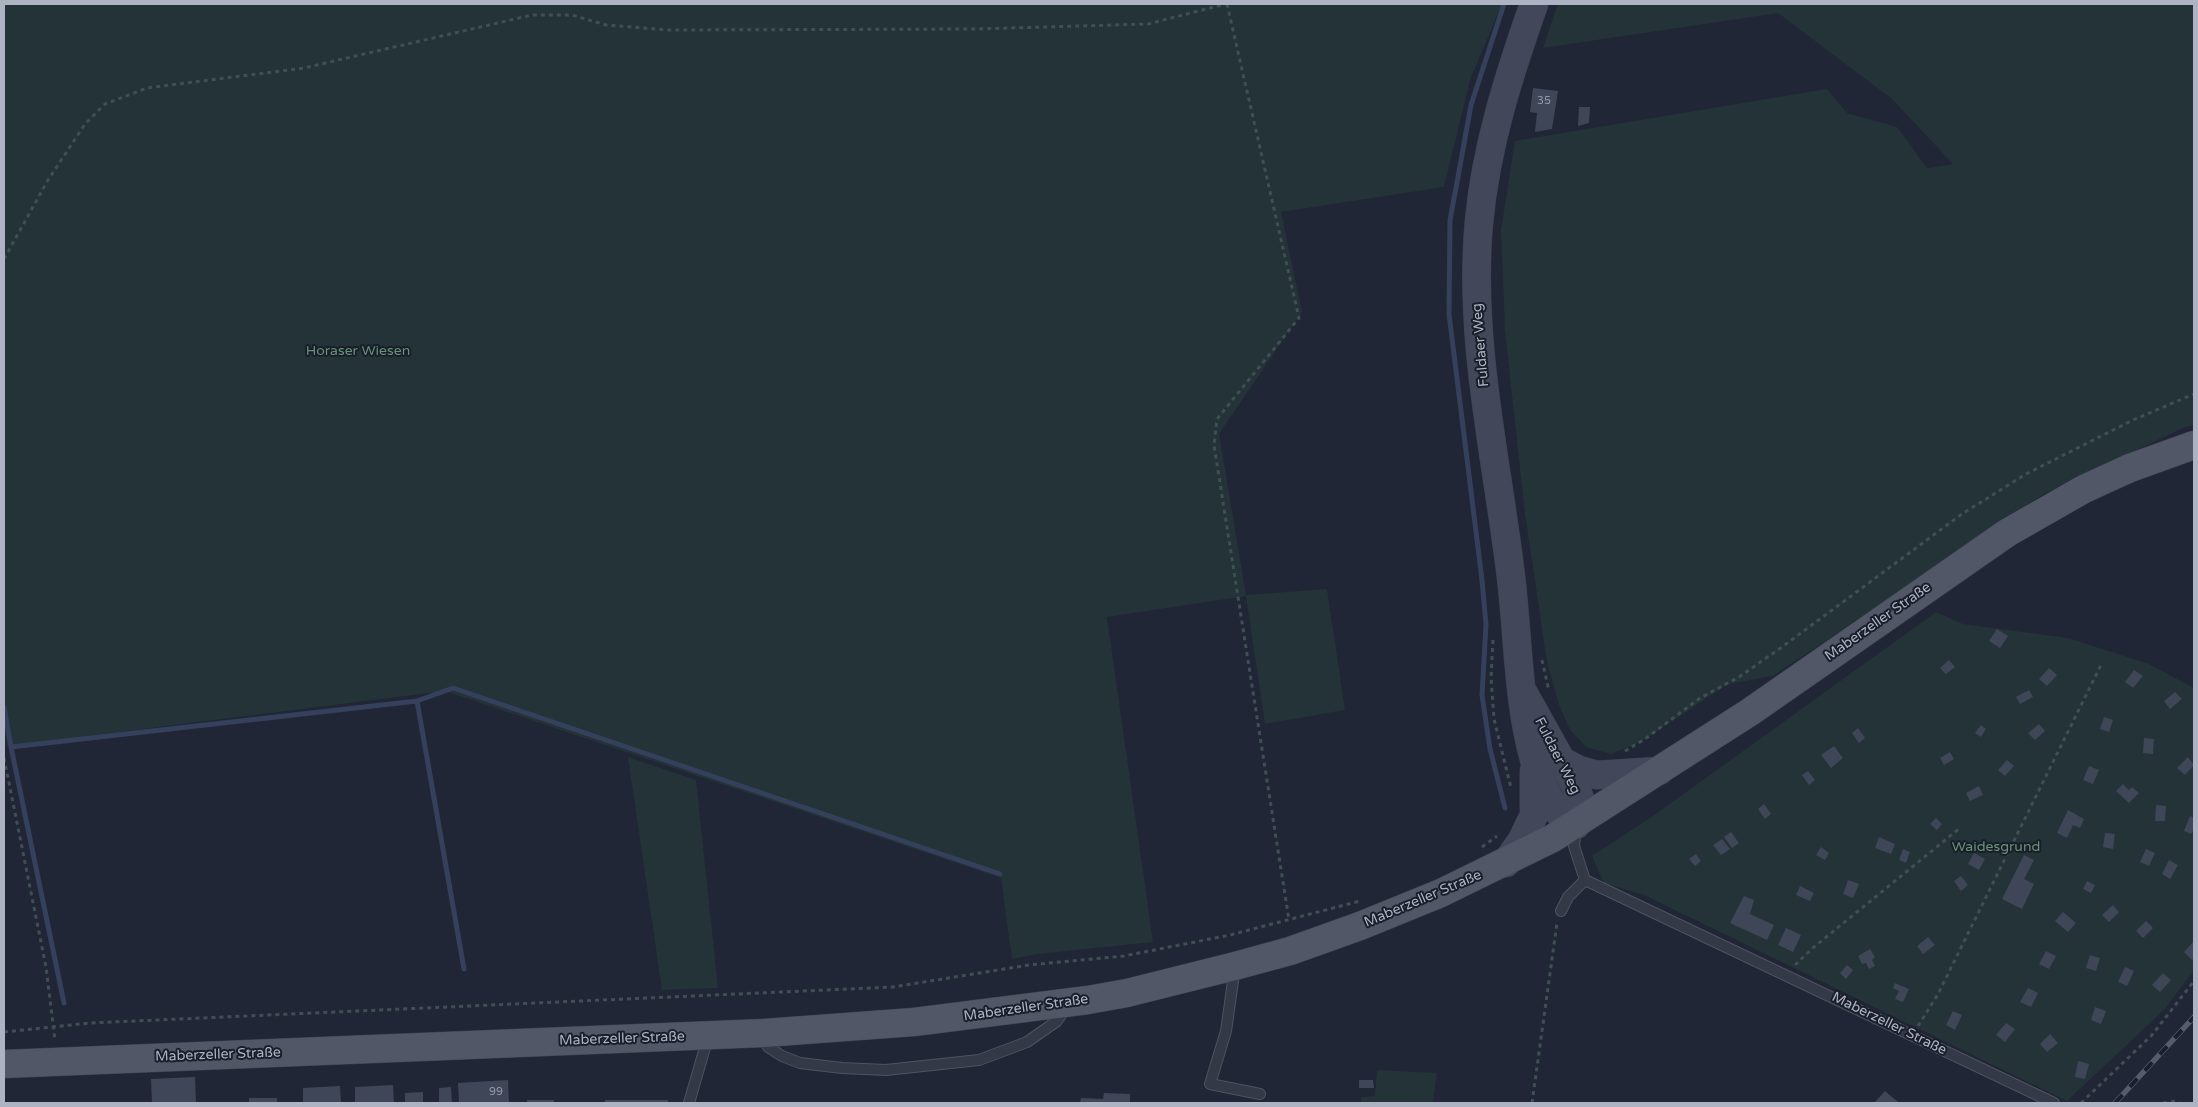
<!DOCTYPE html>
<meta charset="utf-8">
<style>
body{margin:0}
#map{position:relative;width:2198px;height:1107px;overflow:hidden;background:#202635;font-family:"Varela Round",sans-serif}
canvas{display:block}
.frame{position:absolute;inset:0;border:5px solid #adb3c3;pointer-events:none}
</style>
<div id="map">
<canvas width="2198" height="1107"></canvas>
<div class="frame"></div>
</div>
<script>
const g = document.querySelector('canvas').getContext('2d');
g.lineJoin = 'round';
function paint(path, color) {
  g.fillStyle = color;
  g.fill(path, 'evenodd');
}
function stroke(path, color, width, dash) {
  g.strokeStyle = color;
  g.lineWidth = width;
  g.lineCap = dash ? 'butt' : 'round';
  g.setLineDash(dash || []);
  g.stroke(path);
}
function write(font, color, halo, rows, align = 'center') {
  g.font = font + ' "Varela Round",sans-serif';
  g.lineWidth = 4;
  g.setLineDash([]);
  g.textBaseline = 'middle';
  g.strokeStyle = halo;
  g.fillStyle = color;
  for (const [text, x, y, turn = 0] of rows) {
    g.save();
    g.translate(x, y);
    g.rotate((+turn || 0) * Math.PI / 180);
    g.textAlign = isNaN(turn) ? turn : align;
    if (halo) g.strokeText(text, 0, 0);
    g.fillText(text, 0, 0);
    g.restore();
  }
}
const green = new Path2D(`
 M4 4H1502L1470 80 1444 187 1281 212 1302 312 1219 434 1246 595 1327 589 1345 710 1265 724 1246 596 1107 617 1153 942 1037 954 1012 959 1001 878 445 691 7 746 4 728Z
 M1558 4H2194V425L2183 428 2042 495 1773 676 1728 684 1639 743 1611 754 1586 747 1570 730 1559 705 1547 662 1525 514 1505 331 1501 230 1515 141 1827 89 1847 113 1897 127 1927 168 1953 164 1892 99 1778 13 1543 48Z
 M1936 612 1963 624 2068 638 2149 664 2194 688V970L2165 1009 2067 1101 1644 895 1604 883 1592 856 1653 816Z
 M628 757 696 780 718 988 662 990Z
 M1377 1070 1437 1073 1433 1103H1361V1097L1375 1096Z`);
const stream = new Path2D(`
 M1504 4 1471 105 1458 177 1450 220 1449 314 1482 580 1486 625 1482 695 1490 749 1505 808
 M417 701 464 969
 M4 707 11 747 417 701 453 688 1000 874
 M11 747 64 1003`);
const building = new Path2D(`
 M1533 88 1558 91 1552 129 1535 132 1537 113 1530 112Z
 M1579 107H1590L1589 123 1578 126Z
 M1997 629 2008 636 2000 648 1989 641Z
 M1949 660 1955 667 1946 674 1940 668Z
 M2049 668 2057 675 2047 686 2039 679Z
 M2134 670 2143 676 2133 688 2125 682Z
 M2029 690 2033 697 2020 704 2016 697Z
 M2175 692 2182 699 2170 709 2164 701Z
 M2104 717 2113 720 2109 732 2100 729Z
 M2039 724 2045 731 2035 740 2028 733Z
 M1981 725 1986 729 1981 737 1975 733Z
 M1858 728 1865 738 1859 743 1852 733Z
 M2144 738 2154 739 2153 754 2143 753Z
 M1834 746 1843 758 1831 768 1821 755Z
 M1950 752 1954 759 1944 765 1940 758Z
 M2188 757 2194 765 2185 775 2177 768Z
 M2007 760 2014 766 2005 776 1998 770Z
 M2089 766 2099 770 2093 784 2083 780Z
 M1808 771 1815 780 1809 785 1802 775Z
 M2123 784 2129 790 2132 787 2139 793 2129 803 2116 791Z
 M1979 786 1983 795 1970 801 1966 793Z
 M1764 804 1771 814 1765 819 1758 809Z
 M2156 805 2166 806 2165 821H2155Z
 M2068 810 2084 819 2080 828 2073 825 2067 838 2057 833Z
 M2190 816 2194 818V829L2191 834 2184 831Z
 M1936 818 1942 824 1937 830 1930 824Z
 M1731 832 1739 843 1732 848 1724 837Z
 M2105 833 2115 834 2113 849 2103 847Z
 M1879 837 1895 844 1891 854 1875 848Z
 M1722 839 1730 849 1721 855 1713 845Z
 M1821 847 1829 853 1825 860 1816 855Z
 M1903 849 1910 852 1906 863 1899 860Z
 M2146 849 2155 853 2149 866 2140 862Z
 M1974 853 1985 859 1979 870 1968 864Z
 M1696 854 1701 861 1695 866 1689 859Z
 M2024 855 2034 860 2024 879 2034 884 2022 909 2002 899Z
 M2169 860 2178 865 2170 879 2162 874Z
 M1961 876 1968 885 1961 891 1954 881Z
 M1848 880 1859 884 1853 898 1843 894Z
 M2087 881 2095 885 2091 893 2083 889Z
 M1800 886 1814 893 1810 901 1796 895Z
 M1744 896 1754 900 1750 914 1774 925 1767 940 1730 923Z
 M2113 905 2119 912 2109 922 2102 915Z
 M2063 912 2076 923 2068 932 2055 921Z
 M2146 921 2153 928 2143 938 2136 931Z
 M1786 928 1801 935 1793 952 1778 945Z
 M1928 937 1935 945 1923 954 1917 946Z
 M2194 941V958L2192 960 2184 952Z
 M1870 949 1875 957 1872 960 1875 966 1869 969 1866 963 1862 964 1858 956Z
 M2046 951 2056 956 2049 969 2039 964Z
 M2090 955 2100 958 2096 971 2086 968Z
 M1847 965 1853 970 1846 979 1840 973Z
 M2125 967 2134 971 2127 986 2118 982Z
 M2163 973 2171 980 2160 992 2152 985Z
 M1895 983 1909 989 1903 1002 1895 999 1899 991 1893 988Z
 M2028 988 2038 993 2031 1007 2020 1002Z
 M2095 1007 2106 1011 2101 1024 2091 1020Z
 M1953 1011 1962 1015 1955 1030 1946 1025Z
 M2006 1023 2015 1029 2005 1042 1996 1035Z
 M2050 1034 2058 1043 2047 1052 2040 1044Z
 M2078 1061 2089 1064 2085 1079 2075 1077Z
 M195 1077 196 1103H152L151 1079Z
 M508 1080 509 1103H459L458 1083Z
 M1359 1080H1373L1374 1088H1359Z
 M393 1085 394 1103H355V1087Z
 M340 1086 341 1103H303V1088Z
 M451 1087 452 1103H439V1088Z
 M1885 1091 1899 1103H1874Z
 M423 1092V1103H405V1093Z
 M1104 1093 1130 1094V1103H1080L1081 1098 1103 1099Z
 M249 1098H277V1103H249Z
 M527 1100H554V1103H527Z
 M605 1100H668V1103H605Z`);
const path = new Path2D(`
 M1227 4 1299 318 1217 419 1214 445 1289 920
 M4 259 48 180 85 124 105 104 147 88 304 68 532 15H572L606 25 669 30 976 29 1148 24 1226 4
 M1493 640 1491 677 1494 719 1511 788
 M1542 660 1549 691
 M1625 751 1645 739 1700 698 1739 677 1782 647 1962 514 2026 474 2133 420 2194 394
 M4 758 46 967 55 1040
 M1482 847 1497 836
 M1795 965 1814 947 1960 828
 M1918 1026 1938 994 2101 665
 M4 1032 90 1023 893 987 1029 965 1124 956 1230 935 1360 901
 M1532 1103 1557 923
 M2081 1103 2152 1035 2194 981
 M2163 1103 2177 1101 2179 1103`);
const service = new Path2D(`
 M1576 827 1574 846 1585 880 2054 1103
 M1561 911 1568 897 1585 880
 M1235 967 1226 1031 1210 1084 1260 1094
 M764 1034 768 1047 782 1056 800 1063 842 1068 886 1070 979 1060 1027 1042 1057 1021 1067 1006
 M689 1103 708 1037`);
const secondary = new Path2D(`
 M1523 692 1575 785 1580 799 1576 825C1570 820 1560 816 1556 809 1546 796 1538 775 1534 759 1518 703 1518 635 1511 577 1497 459 1468 341 1479 222 1486 146 1509 75 1534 4
 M1560 760 1579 770 1597 775 1659 771
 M1506 863 1522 840 1534 815V771`);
const primary = new Path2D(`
 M4 1064 764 1033 914 1022 1088 1000 1127 993 1235 966 1290 951 1360 926 1441 893 1553 838 1750 712 2007 533 2084 489 2130 468 2194 445`);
const rail = new Path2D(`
 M2115 1103 2194 1017`);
const numberNames = [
 ["35",1544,101],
 ["99",496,1092]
];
const streetNames = [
 ["Fuldaer Weg",1481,345,-95],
 ["Maberzeller Straße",1878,622,-35],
 ["Fuldaer Weg",1557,756,63],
 ["Maberzeller Straße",1423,899,-23],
 ["Maberzeller Straße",1026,1008,-8],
 ["Maberzeller Straße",1889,1024,26],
 ["Maberzeller Straße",622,1039,-2],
 ["Maberzeller Straße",218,1055,-2]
];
const parkNames = [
 ["Horaser Wiesen",358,351],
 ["Waidesgrund",1996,847]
];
paint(green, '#233337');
stroke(stream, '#34405c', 5);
paint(building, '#3e4658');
stroke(service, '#4e5361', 12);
stroke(secondary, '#3d424f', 29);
stroke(primary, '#3d424f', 29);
stroke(path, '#3f4f54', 3, [4, 4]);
stroke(service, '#333946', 10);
stroke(secondary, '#424759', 28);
stroke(primary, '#515766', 28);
stroke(rail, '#555c6d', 5.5);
stroke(rail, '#191e2a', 4, [11]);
write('11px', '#9198a8', null, numberNames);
write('14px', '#adb3c3', '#191e2a', streetNames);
write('14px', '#669276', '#191e2a', parkNames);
</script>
